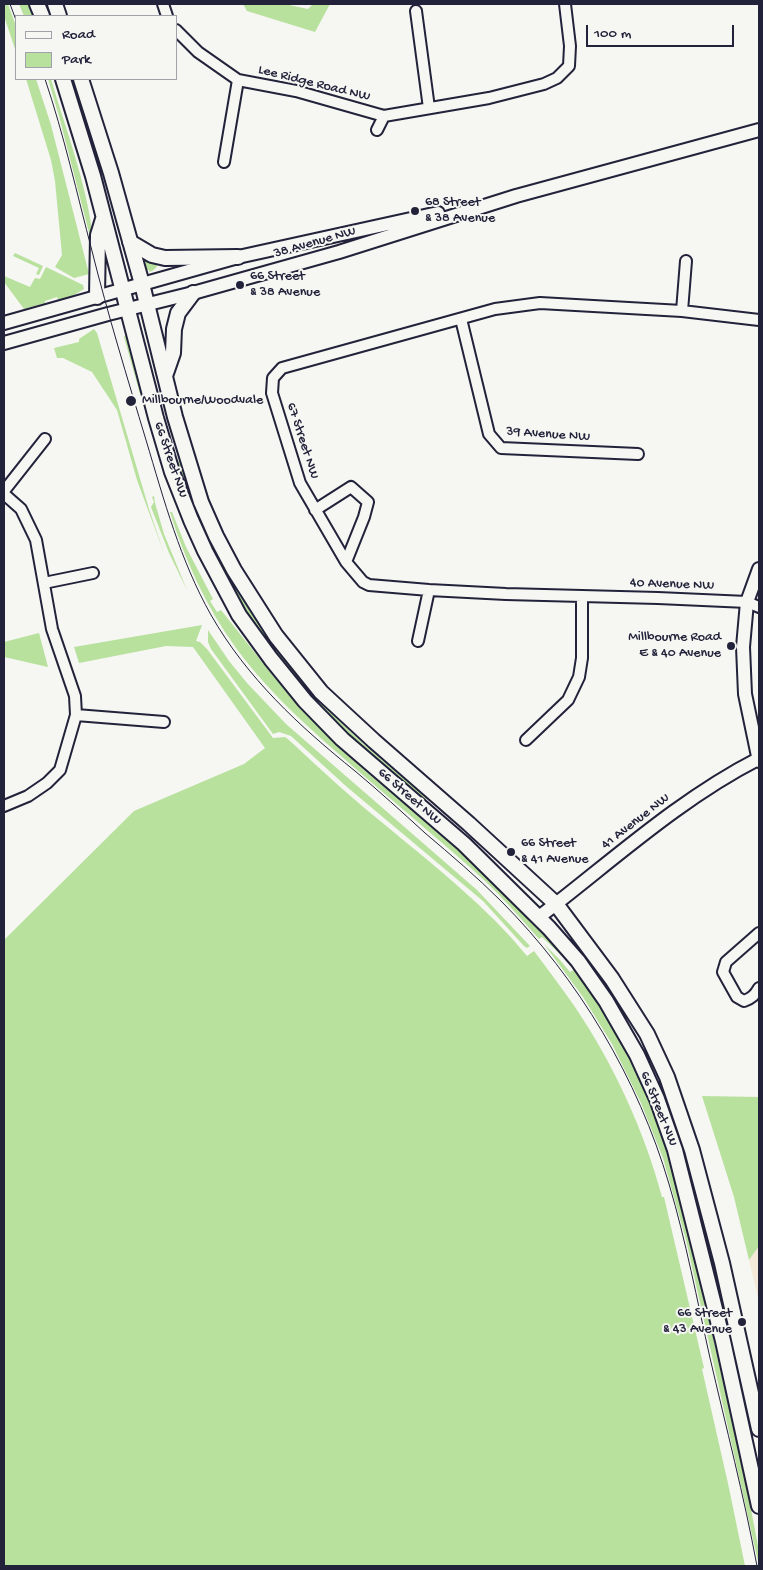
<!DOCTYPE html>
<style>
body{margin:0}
#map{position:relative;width:763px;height:1570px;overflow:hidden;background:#f6f6f2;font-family:"Gochi Hand",sans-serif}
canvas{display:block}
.frame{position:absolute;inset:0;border:5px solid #22223b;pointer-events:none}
.legend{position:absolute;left:15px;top:15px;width:162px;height:65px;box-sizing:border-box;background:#f6f6f2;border:1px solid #a1a1a9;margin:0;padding:6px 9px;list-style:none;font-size:15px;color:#22223b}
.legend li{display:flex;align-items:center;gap:10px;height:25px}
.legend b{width:25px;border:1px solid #a1a1a9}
.scale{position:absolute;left:586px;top:25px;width:148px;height:22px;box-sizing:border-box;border:2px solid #22223b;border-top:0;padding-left:6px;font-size:15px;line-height:18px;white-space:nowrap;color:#22223b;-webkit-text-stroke:4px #f6f6f2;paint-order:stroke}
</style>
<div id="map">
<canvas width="763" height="1570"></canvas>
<div class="frame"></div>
<ul class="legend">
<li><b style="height:6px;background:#f6f6f2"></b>Road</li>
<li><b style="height:14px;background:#b8e19d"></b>Park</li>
</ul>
<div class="scale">100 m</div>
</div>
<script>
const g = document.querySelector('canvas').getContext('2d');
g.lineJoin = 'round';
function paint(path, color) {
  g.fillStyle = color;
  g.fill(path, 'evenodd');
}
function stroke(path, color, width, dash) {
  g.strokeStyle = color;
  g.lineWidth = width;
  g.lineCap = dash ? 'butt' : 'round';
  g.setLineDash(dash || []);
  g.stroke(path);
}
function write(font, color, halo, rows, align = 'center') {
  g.font = font + ' "Gochi Hand",sans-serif';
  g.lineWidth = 4;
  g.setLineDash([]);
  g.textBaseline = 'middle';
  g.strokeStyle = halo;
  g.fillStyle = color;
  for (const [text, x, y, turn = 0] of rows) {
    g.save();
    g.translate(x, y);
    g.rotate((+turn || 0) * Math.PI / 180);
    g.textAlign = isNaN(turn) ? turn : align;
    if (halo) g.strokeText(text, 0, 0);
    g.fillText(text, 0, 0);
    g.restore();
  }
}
const built = new Path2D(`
 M759 1246V1302L749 1260Z`);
const green = new Path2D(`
 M4 4H8L16 26V52L4 16Z
 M19 4H30L34 16H24Z
 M243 4H284L308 9 313 4H330L315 32 247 11Z
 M26 79H36L51 125 89 274 74 278 55 267 62 255 55 181 51 160Z
 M48 79H51C67 134 91 194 94 252L59 116Z
 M15 253 43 266 39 275 36 274 39 268 13 256Z
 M143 261 158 262C157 268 155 270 149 272V270H146Z
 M46 267 83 285 84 289 74 295 58 300 57 297 45 301V303L24 309 4 282V276L30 287 35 278 40 279Z
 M94 329 97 333 149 509 164 553 137 480 117 410 92 372 63 358H57L54 348 79 342V339Z
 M126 334 143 394H140L124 337Z
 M176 460H178L180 464C193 498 207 532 224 565 245 607 274 648 305 684 341 727 384 762 427 798L425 800C348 742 277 671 230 585 208 545 191 503 176 460Z
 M154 496 155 503 164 534 187 590 169 553 151 507 154 502 152 497Z
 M170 512H172L186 547 213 599 210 601 217 612 221 610 274 677 309 717 364 770 480 867 505 894 507 892 543 929 541 931 563 957 542 937 539 939C521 919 504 899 485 881 446 845 404 811 364 776 318 736 273 698 236 648 206 607 185 560 170 512Z
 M202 625 196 641 200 642 207 649 273 738 285 737 289 740C322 771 355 801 390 829 438 869 487 907 527 956L534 951C548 970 562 988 575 1007 614 1065 644 1130 662 1197H664L704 1368 702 1369 729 1488 745 1566H4V940L134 811 244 764 265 748 193 647 166 646 79 663 74 647Z
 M208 630 229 661 247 683 286 724 477 890 530 946 527 948 524 946 483 901 347 787 291 736 279 732 273 734 211 649 208 642Z
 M39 633 48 667 4 657V642Z
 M544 944 560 960 570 972 575 969 613 1026 634 1066 658 1121 671 1161 681 1197 745 1478 759 1551V1566L686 1240 663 1158 641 1103 612 1044 583 997Z
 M702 1096 759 1097V1246L749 1260 734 1197Z`);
const minor = new Path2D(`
 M163 4 167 16
 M416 11 429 108
 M176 30 198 52 238 80 296 91 384 116 489 98 544 84 557 78 569 66 570 46 565 4
 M377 130 384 116
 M224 162 238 80
 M682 311 686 261
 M461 319 489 434 501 448 638 454
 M759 320 682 311 540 303 495 309 282 368 273 378 272 393 300 483 346 562 363 582 369 585 429 590 506 594 658 598 747 602 759 607
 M4 491 45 439
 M4 494 21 509 36 540 52 629 75 696 76 715 60 770 47 783 28 796 4 806
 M315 510 351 487 368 502 364 517 346 562
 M44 583 93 573
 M418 641 429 590
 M76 715 164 722
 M526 740 568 700 579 677 582 658V596
 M759 933 726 962 723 972 737 997 744 1001C752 998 755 995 759 988`);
const tertiary = new Path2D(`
 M4 323 238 257 438 213
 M4 343 108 314 193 293 339 252 516 196 759 130
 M759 569 747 602 743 647 745 694 759 761
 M539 917C611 862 678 800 758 759`);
const secondary = new Path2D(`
 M37 4 42 16
 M55 4 59 16
 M63 79 93 176 156 418 172 472 191 520 205 551 239 615 271 659 305 701 342 739 464 844 549 928 578 961 606 1001 637 1055 657 1099 675 1150 723 1341 759 1506
 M81 79 111 173 142 284 175 417 201 502 216 536 234 570 276 636 321 692 374 741 469 824 556 904 612 979 647 1034 667 1077 692 1150 722 1263 759 1429
 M130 242 152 255 165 258 238 257
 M97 297 98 235 103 219
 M165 376 173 353 174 329 178 313 193 293`);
const tram = new Path2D(`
 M10 4 16 20
 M45 79C64 135 77 194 92 251 108 315 127 377 146 440 164 500 180 560 211 615 247 678 299 726 355 771 379 791 402 812 425 833 451 855 477 877 501 901 579 979 638 1079 669 1184 686 1241 697 1300 710 1358 726 1427 744 1496 757 1566`);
const markers = [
 [415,211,5,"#22223b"],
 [240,285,5,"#22223b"],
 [131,401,6,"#22223b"],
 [731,646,5,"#22223b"],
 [511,852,5,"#22223b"],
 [742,1322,5,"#22223b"]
];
const streetNames = [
 ["Lee Ridge Road NW",314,84,14],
 ["38 Avenue NW",315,243,-16],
 ["39 Avenue NW",548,435,4],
 ["67 Street NW",302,441,72],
 ["66 Street NW",170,460,71],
 ["40 Avenue NW",672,585,2],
 ["66 Street NW",409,797,41],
 ["41 Avenue NW",636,822,-38],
 ["66 Street NW",658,1109,68]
];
const poiNames = [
 ["68 Street",425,203],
 ["& 38 Avenue",425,219],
 ["66 Street",250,277],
 ["& 38 Avenue",250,293],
 ["Millbourne/Woodvale",142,401],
 ["Millbourne Road",721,638,"right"],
 ["E & 40 Avenue",721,654,"right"],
 ["66 Street",521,844],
 ["& 41 Avenue",521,860],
 ["66 Street",732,1314,"right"],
 ["& 43 Avenue",732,1330,"right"]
];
paint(built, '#f5eada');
paint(green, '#b8e19d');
stroke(minor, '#22223b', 14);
stroke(tertiary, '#22223b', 16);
stroke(secondary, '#22223b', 18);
stroke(minor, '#f6f6f2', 10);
stroke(tertiary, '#f6f6f2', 12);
stroke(secondary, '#f6f6f2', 14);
stroke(tram, '#22223b', 1);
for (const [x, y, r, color] of markers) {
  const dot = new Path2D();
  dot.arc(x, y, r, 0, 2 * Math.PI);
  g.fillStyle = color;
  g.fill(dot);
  stroke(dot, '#f6f6f2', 2);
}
write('14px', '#22223b', '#f6f6f2', streetNames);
write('14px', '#22223b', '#f6f6f2', poiNames, 'left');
</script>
